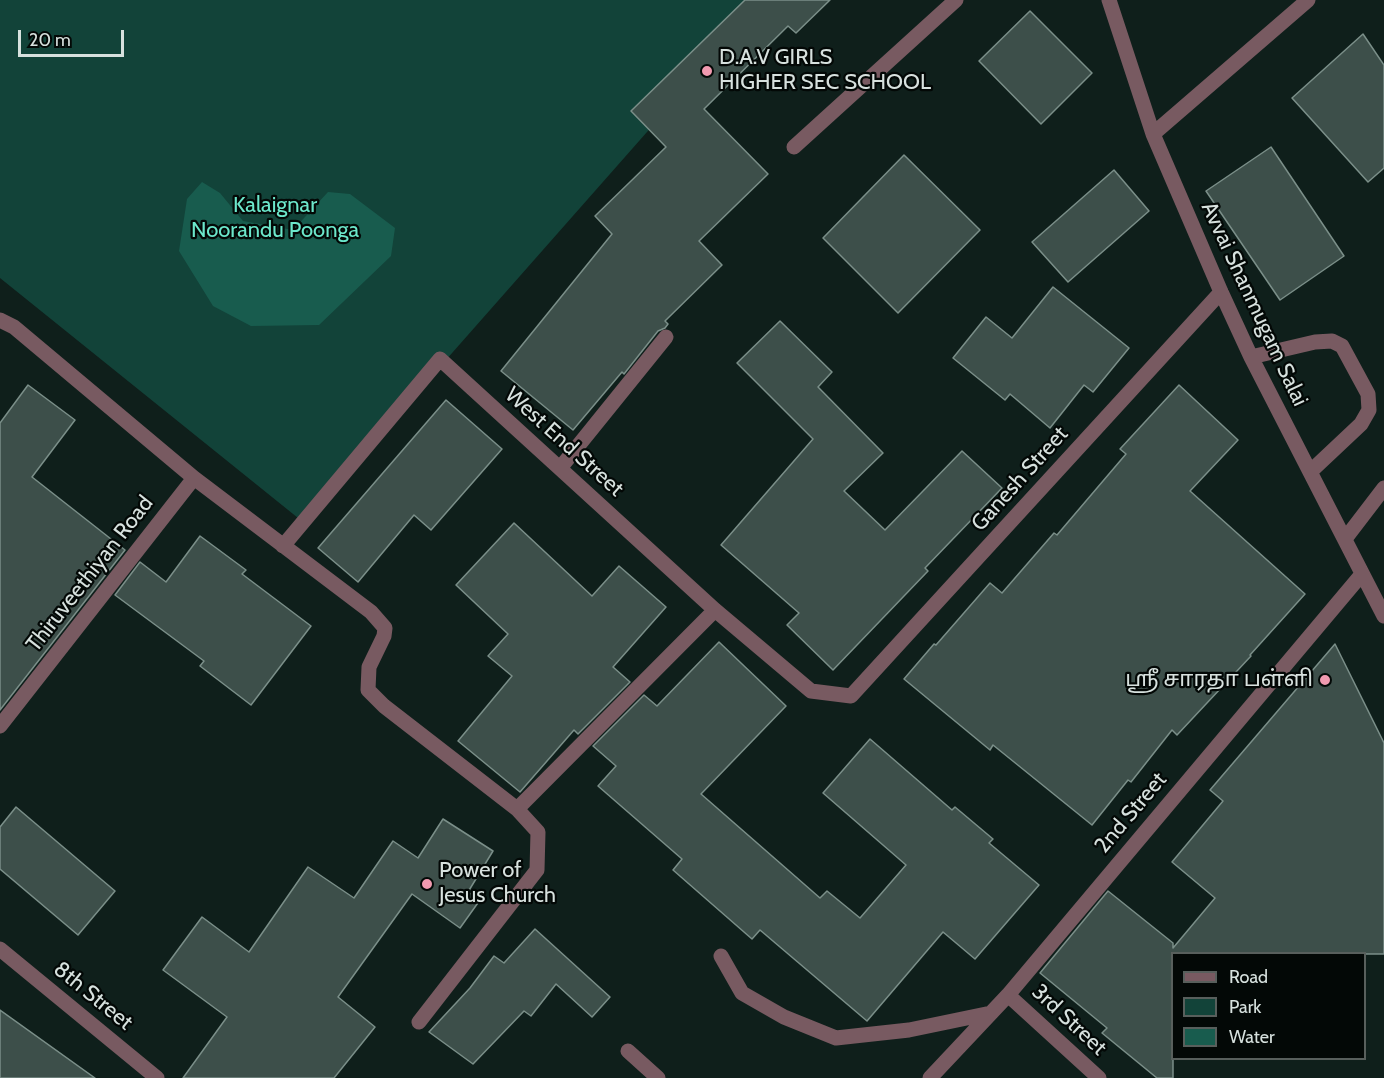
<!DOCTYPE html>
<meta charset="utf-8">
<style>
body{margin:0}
#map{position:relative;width:1384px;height:1078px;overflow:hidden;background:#0f1f1b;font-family:Cabin,sans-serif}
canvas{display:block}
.legend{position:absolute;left:1171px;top:952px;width:195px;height:108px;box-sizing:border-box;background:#030806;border:2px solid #585f5c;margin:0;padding:8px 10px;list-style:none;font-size:18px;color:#d7e1de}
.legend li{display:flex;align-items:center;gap:12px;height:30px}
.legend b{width:30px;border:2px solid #585f5c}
.scale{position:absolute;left:18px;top:30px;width:106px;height:27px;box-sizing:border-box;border:3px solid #d7e1de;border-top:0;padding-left:8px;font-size:18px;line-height:21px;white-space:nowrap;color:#d7e1de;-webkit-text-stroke:4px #030806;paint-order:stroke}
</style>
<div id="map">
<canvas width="1384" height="1078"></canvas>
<ul class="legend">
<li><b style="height:8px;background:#785a61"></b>Road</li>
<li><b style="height:16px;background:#124339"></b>Park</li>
<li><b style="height:16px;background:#185c4e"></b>Water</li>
</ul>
<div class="scale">20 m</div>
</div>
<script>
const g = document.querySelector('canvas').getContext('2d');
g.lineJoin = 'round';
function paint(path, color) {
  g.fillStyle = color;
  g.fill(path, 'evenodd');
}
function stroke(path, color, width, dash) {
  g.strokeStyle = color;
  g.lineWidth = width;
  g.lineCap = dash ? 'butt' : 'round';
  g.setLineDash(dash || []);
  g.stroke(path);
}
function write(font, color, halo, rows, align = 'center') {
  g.font = font + ' Cabin,"Noto Sans Tamil",sans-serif';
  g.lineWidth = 4.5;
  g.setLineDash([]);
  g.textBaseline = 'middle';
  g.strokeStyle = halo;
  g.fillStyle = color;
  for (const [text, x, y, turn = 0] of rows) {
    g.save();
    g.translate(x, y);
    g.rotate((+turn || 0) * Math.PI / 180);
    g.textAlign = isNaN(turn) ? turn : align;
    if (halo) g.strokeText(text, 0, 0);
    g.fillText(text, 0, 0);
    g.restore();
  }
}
const green = new Path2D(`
 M0 0H789L662 115 303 522 0 278Z`);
const water = new Path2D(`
 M202 182 220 193 243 221 293 230 328 192 350 194 395 228 391 256 319 325 251 326 213 306 179 251 187 199Z`);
const building = new Path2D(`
 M745 0H830L796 33 788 26 704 109 768 174 699 241 722 265 665 321 668 324 665 328 658 331 624 374 622 372 573 430 501 371 612 234 595 216 666 147 631 111Z
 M1030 11 1092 73 1041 124 979 61Z
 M1363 34 1384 65V168L1368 182 1292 98Z
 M1271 147 1344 256 1280 300 1206 191Z
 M904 155 980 230 898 313 823 238Z
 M1114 170 1149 211 1068 282 1032 242Z
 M1053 287 1129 348 1093 392 1084 385 1050 428 1010 394 1005 400 953 358 986 317 1012 338Z
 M780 321 832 372 818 387 883 453 844 491 885 530 962 451 1002 488 925 568 928 571 833 670 787 625 799 613 721 545 813 439 737 363Z
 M28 385 75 420 32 477 125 550 0 710V423Z
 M1179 385 1238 440 1190 491 1305 594 1250 655 1251 656 1177 735 1172 730 1131 782 1128 780 1092 825 993 745 990 750 904 679 934 644 936 645 990 583 1002 593 1054 533 1057 535 1126 454 1120 449Z
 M446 400 502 449 431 530 414 515 358 582 318 548Z
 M514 523 592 596 619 566 666 607 613 667 630 682 578 734 574 730 520 792 458 741 512 676 488 656 508 634 456 585Z
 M200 536 246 570 242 574 311 626 251 705 200 666 204 661 115 595 140 562 166 582Z
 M719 642 786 706 701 794 820 898 827 891 860 918 906 865 823 793 870 739 952 810 955 807 993 839 989 843 1039 885 975 959 943 932 867 1021 760 930 752 939 673 870 682 859 598 786 616 766 593 746 644 695 657 706Z
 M1335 644 1384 743V954H1173V1078H1157L1102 1033 1107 1028 1040 973 1108 891 1173 943V948L1215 898 1172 862 1223 801 1210 790Z
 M16 807 115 891 78 935 0 869V827Z
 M443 819 493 851 468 892 480 900 460 928 412 894 338 997 375 1027 334 1078H183L227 1017 163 970 202 917 249 952 308 867 354 898 393 841 418 858Z
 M535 929 610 997 592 1017 556 984 531 1016 524 1011 473 1064 429 1032 470 988 494 956 504 963Z
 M0 1010 95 1078H0Z`);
const minor = new Path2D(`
 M1109 0 1153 134 1221 292 1251 357 1384 616
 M1153 134 1308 0
 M794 147 956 0
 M0 320 14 327 194 478 371 612 385 628 384 636 369 667 368 690 384 706 517 809 538 832 537 870 419 1022
 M1251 357 1315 342 1332 341 1342 346 1368 394 1369 410 1361 424 1310 472
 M561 467 666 337
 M1345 539 1384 488
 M283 546 440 359 715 610 811 691 851 696 1221 292
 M0 726 194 478
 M517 809 715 610
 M0 949 157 1078
 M721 956 742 993 784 1017 836 1038 909 1030 991 1013
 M1008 995 1099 1078
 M628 1051 658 1078
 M930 1078 1008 995 1362 574`);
const markers = [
 [707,71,6,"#f19ab0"],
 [1325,680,6,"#f19ab0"],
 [427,884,6,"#f19ab0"]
];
const poiNames = [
 ["D.A.V GIRLS",719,58],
 ["HIGHER SEC SCHOOL",719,83],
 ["ஸ்ரீ சாரதா பள்ளி",1313,680,"right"],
 ["Power of",439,871],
 ["Jesus Church",439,896]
];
const parkNames = [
 ["Kalaignar",275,206],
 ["Noorandu Poonga",275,231]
];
const streetNames = [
 ["Avvai Shanmugam Salai",1254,304,65],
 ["West End Street",564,442,42],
 ["Ganesh Street",1020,479,-48],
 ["Thiruveethiyan Road",90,574,-52],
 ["2nd Street",1131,813,-50],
 ["8th Street",93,996,39],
 ["3rd Street",1069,1020,43]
];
paint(green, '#124339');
paint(water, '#185c4e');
paint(building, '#3d4f4a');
stroke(building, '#7b8f89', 1.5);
stroke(minor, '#785a61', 15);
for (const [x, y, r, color] of markers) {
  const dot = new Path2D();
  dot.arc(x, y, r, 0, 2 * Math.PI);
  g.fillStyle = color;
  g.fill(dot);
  stroke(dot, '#030806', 2);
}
write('22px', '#d7e1de', '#030806', poiNames, 'left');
write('22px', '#6ce7cb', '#030806', parkNames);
write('22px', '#d7e1de', '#030806', streetNames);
</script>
